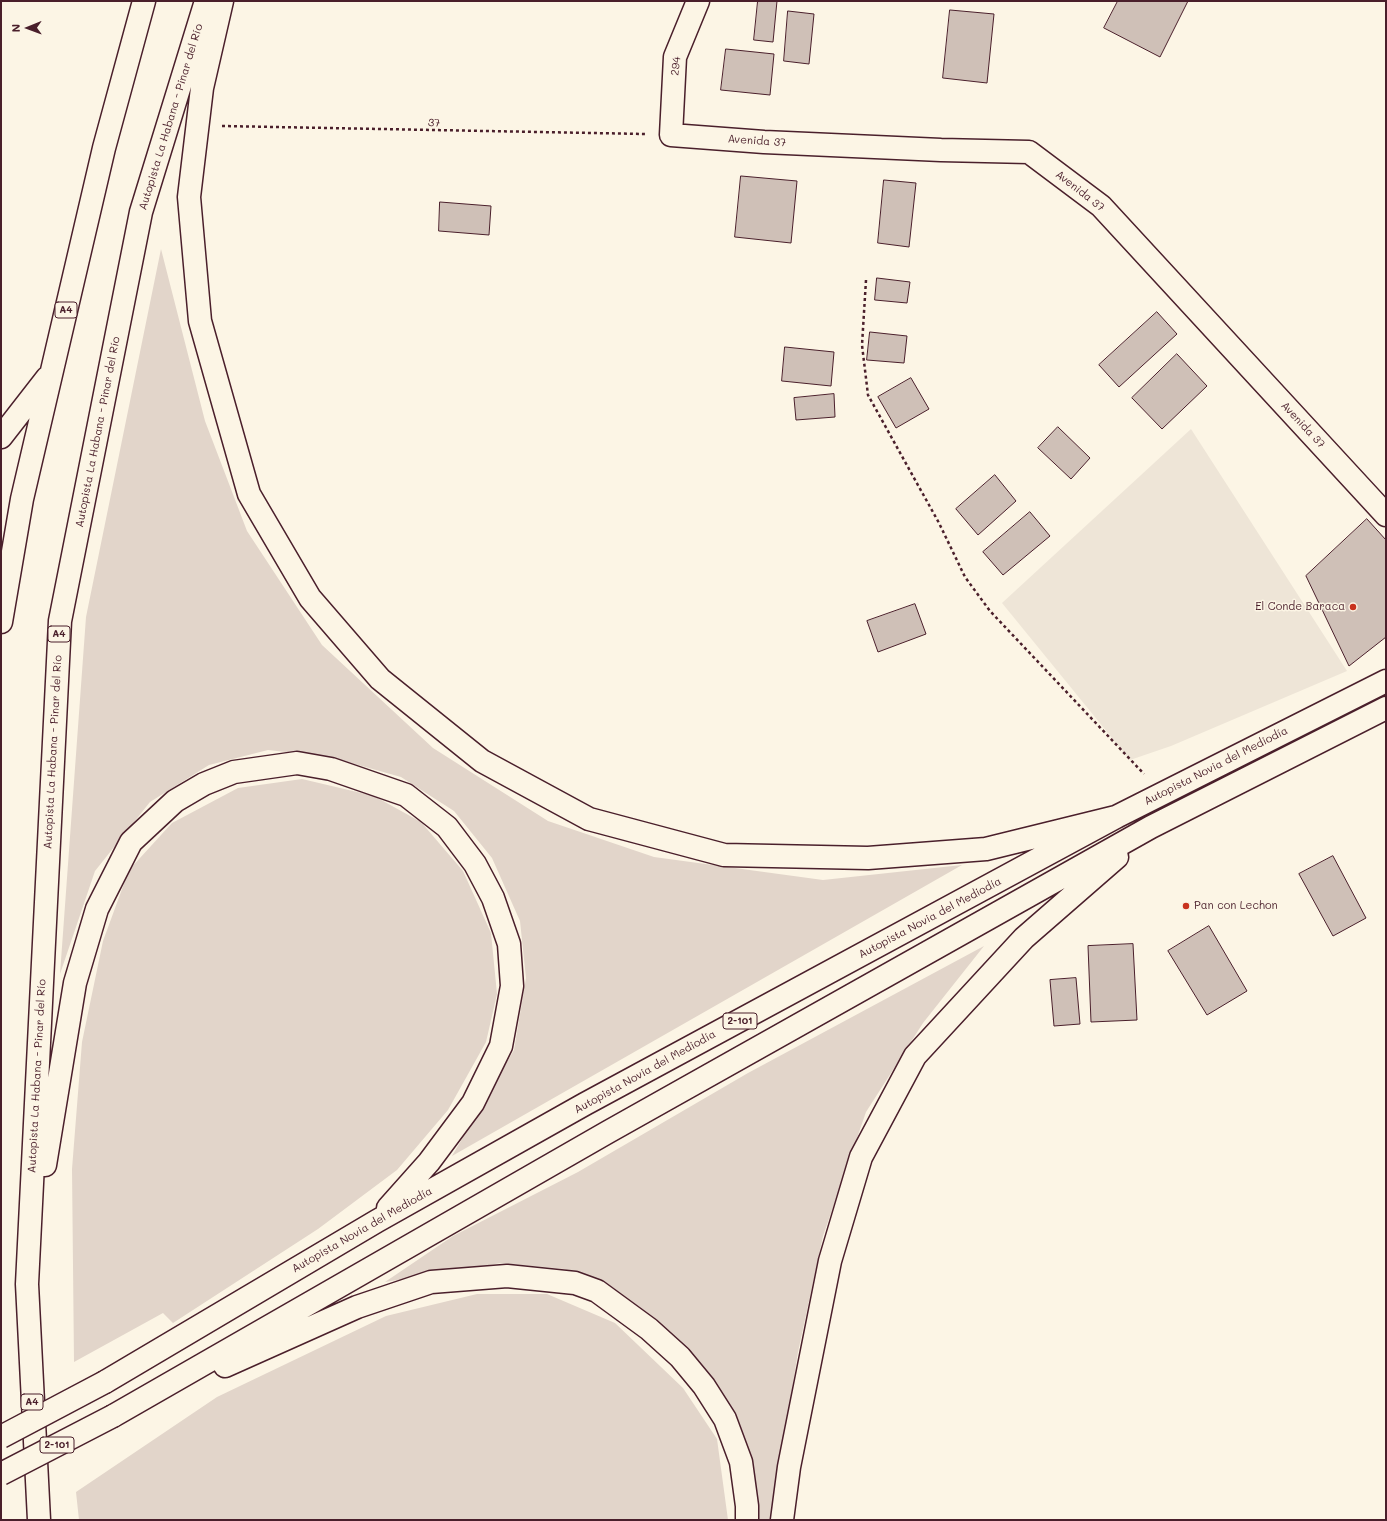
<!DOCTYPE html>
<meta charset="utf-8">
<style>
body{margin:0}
#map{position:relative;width:1387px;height:1521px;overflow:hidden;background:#fcf5e5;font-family:Mali,sans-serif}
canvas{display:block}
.frame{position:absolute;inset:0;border:2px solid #4a1f2b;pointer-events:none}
.north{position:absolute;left:8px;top:8px;width:40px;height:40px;-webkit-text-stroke:3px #fcf5e5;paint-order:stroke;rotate:269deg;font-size:11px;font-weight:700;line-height:16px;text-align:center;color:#4a1f2b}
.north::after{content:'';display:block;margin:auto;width:14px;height:18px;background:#4a1f2b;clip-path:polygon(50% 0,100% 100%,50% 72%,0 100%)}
</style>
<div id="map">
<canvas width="1387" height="1521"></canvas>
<div class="frame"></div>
<div class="north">N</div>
</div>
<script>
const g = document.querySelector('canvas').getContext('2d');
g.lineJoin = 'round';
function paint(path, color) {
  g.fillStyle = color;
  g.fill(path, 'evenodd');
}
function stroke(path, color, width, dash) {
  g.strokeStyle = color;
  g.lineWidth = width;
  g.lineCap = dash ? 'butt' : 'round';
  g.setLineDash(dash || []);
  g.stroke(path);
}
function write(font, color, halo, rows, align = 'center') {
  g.font = font + ' Mali,sans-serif';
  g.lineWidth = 3;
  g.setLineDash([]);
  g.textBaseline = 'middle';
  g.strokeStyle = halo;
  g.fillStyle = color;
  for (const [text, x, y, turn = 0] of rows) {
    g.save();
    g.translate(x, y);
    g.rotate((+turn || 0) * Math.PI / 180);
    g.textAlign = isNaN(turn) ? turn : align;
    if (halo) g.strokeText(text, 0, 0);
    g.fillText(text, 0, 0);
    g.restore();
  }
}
const built = new Path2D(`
 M1191 429 1347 671 1171 746 1130 760 1002 603Z`);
const green = new Path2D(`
 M161 249 205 421 247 531 322 645 433 748 548 821 654 857 823 880 962 865 452 1156 514 1050 526 978 520 921 492 858 454 811 401 777 330 757 268 750 209 765 150 802 95 871 60 974 86 617Z
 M302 779 374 796 421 822 463 871 491 933 497 994 486 1042 448 1110 397 1170 318 1229 173 1323 163 1313 74 1362 72 1169 82 1042 103 941 129 870 172 823 238 788Z
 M984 946 923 1023 866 1112 823 1236 798 1352 771 1520H756L732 1410 707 1372 660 1325 620 1294 564 1269 501 1263 385 1282 453 1236 578 1172 748 1073Z
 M477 1294H547L615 1323 683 1388 717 1439 728 1520H79L76 1492 217 1397 386 1316Z`);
const building = new Path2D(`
 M758 1H777L773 42 754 40Z
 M1118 1H1188L1160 57 1104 28Z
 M950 10 994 14 987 83 943 78Z
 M788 11 814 14 809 64 784 61Z
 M726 49 774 54 770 95 721 90Z
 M741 176 797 181 791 243 735 237Z
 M884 180 916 183 909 247 878 243Z
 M440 202 491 206 489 235 439 231Z
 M877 278 910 282 907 303 875 300Z
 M1157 312 1177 334 1119 387 1099 365Z
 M870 332 907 336 904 363 867 360Z
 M785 347 834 352 831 386 782 381Z
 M1177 354 1207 386 1162 429 1132 398Z
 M911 378 929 409 896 428 878 397Z
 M834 394 835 417 796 420 794 398Z
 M1058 427 1090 458 1071 479 1038 448Z
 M995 475 1016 501 978 535 956 509Z
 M1030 512 1050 536 1003 575 983 552Z
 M1367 519 1386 540V637L1349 666 1306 576Z
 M915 604 926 634 878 652 867 621Z
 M1333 856 1366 918 1333 936 1299 874Z
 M1209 926 1247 991 1207 1015 1168 951Z
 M1133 944 1137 1020 1091 1022 1088 946Z
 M1076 978 1080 1024 1054 1026 1050 980Z`);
const path = new Path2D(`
 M222 126 645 134
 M866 280 862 345 868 395 939 523 965 577 990 611 1144 774`);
const street = new Path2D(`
 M698 1 675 57 671 135 764 142 941 150 1029 152 1101 206 1386 515`);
const highway = new Path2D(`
 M222 1 202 88 189 197 200 321 249 494 310 598 380 679 482 761 589 819 724 855 868 858 986 849 1116 817
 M1 437 47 378
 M1 622 22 499 104 148 144 1
 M45 1165 75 983 97 909 131 842 175 801 204 784 234 772 297 763 331 769 406 795 447 827 475 864 493 898 509 944 512 986 501 1046 473 1103 429 1162 388 1208
 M225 1366 357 1307 431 1282 507 1276 575 1283 597 1291 649 1329 680 1357 704 1386 725 1419 741 1462 747 1506V1520
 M105 1382 377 1221 585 1104 1116 817 1386 681
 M113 1416 608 1132 1151 827 1386 708
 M39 1520 27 1284 60 621 141 212 206 1
 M782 1520 789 1467 830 1261 861 1157 915 1056 1024 938 1117 857`);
const highwayBridge = new Path2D(`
 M1 1437 105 1382
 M1 1474 113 1416`);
const markers = [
 [1353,607,4,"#c8321e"],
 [1186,906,4,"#c8321e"]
];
const shields = [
 [66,310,22],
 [59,634,22],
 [740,1021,34],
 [32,1402,22],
 [57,1445,34]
];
const shieldNames = [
 ["A4",66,310],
 ["A4",59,634],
 ["2-101",740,1021],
 ["A4",32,1402],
 ["2-101",57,1445]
];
const streetNames = [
 ["294",676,66,-83],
 ["Autopista La Habana - Pinar del Río",171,117,-73],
 ["37",434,123,1],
 ["Avenida 37",757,141,4],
 ["Avenida 37",1080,191,38],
 ["Avenida 37",1303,425,47],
 ["Autopista La Habana - Pinar del Río",98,432,-79],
 ["Autopista La Habana - Pinar del Río",53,752,-87],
 ["Autopista Novia del Mediodía",1216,766,-27],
 ["Autopista Novia del Mediodía",930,918,-28],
 ["Autopista Novia del Mediodía",645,1072,-29],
 ["Autopista La Habana - Pinar del Río",37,1076,-87],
 ["Autopista Novia del Mediodía",362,1230,-30]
];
const poiNames = [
 ["El Conde Baraca",1345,607],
 ["Pan con Lechon",1194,906,"left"]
];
paint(built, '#eee5d7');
paint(green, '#e2d5ca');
paint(building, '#cfc0b7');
stroke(building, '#4a1f2b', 1);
stroke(street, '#4a1f2b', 25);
stroke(highway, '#4a1f2b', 25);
stroke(path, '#4a1f2b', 2.5, [3, 3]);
stroke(street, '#fcf5e5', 22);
stroke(highway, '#fcf5e5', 22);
stroke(highwayBridge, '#4a1f2b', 25, []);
stroke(highwayBridge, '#fcf5e5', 22);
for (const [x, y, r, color] of markers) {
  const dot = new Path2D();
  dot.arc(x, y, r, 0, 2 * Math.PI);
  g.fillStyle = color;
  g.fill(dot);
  stroke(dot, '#fcf5e5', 1.5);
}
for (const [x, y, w] of shields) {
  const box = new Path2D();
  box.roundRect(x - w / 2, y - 8, w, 16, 3);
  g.fillStyle = '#fcf5e5';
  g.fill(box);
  stroke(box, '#4a1f2b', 1);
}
write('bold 10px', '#4a1f2b', null, shieldNames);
write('11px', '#4a1f2b', '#fcf5e5', streetNames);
write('11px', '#4a1f2b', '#fcf5e5', poiNames, 'right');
</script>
